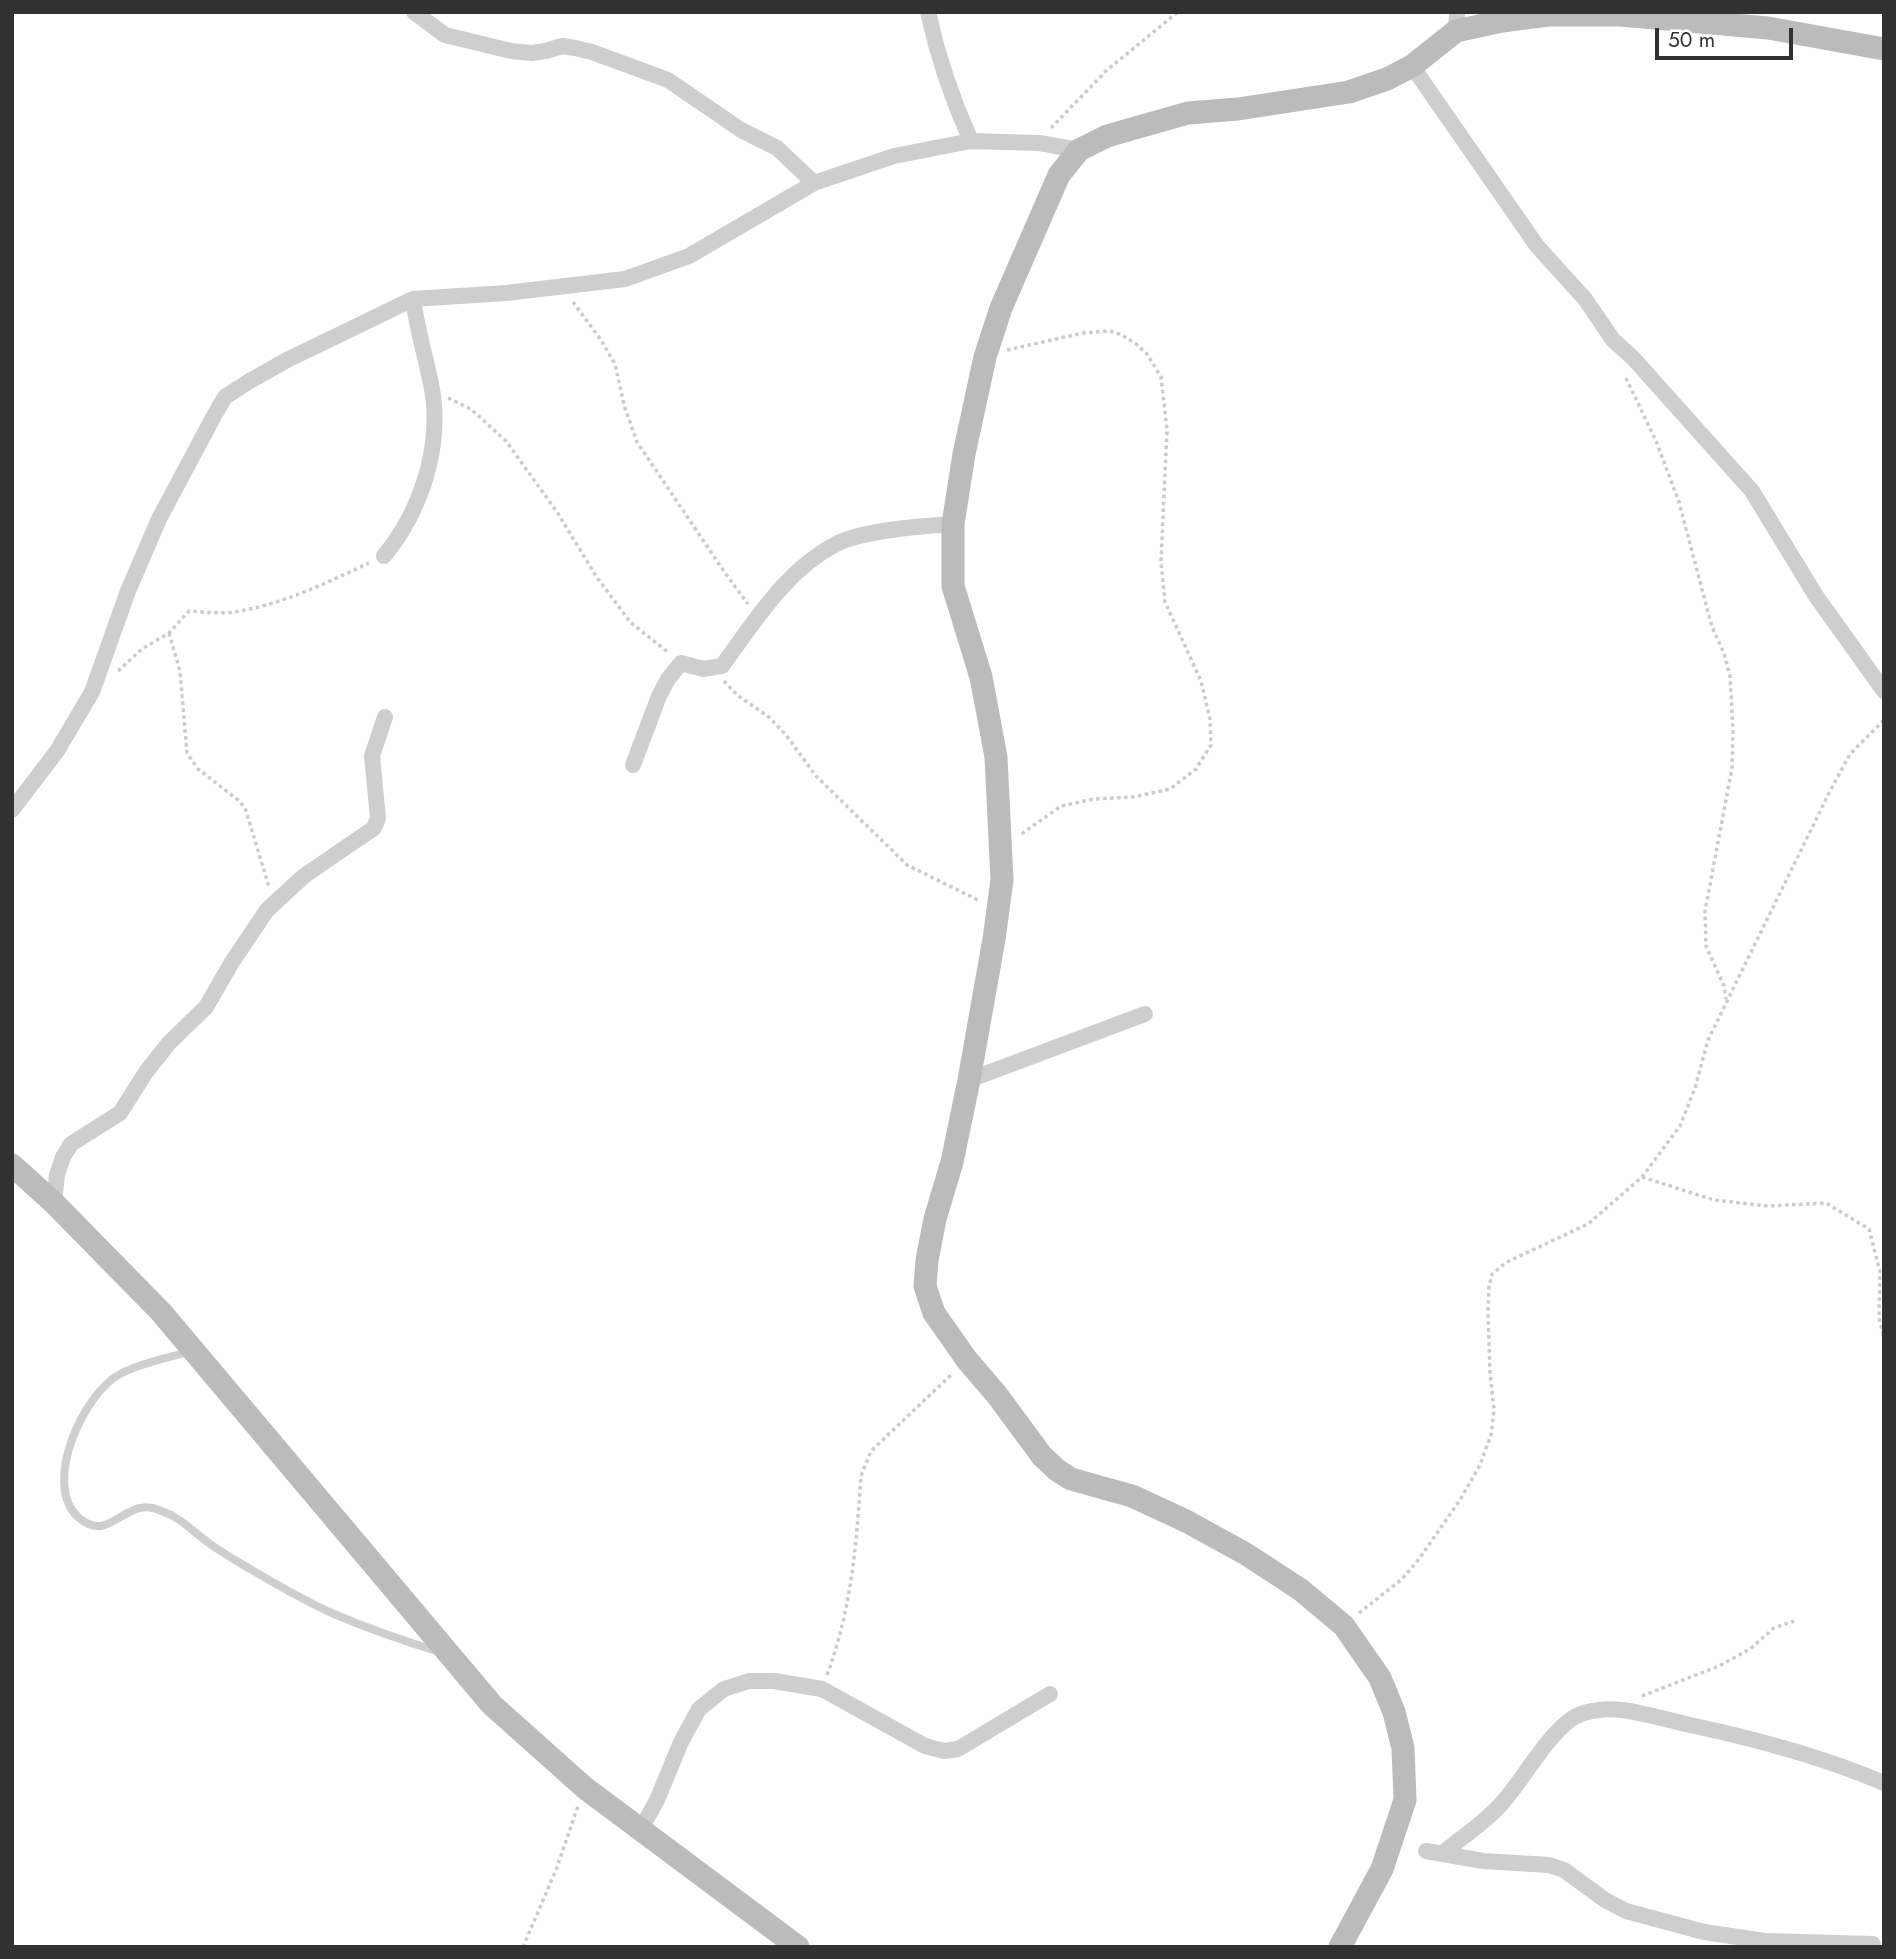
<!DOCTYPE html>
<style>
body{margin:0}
#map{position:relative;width:1896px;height:1959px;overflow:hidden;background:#fff;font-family:Jost,sans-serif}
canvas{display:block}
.frame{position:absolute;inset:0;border:14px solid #313131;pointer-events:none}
.scale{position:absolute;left:1655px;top:28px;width:138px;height:32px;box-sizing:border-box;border:4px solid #313131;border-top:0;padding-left:9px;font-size:21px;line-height:24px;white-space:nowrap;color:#313131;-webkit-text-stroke:5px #fff;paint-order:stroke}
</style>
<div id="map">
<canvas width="1896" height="1959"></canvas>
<div class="frame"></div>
<div class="scale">50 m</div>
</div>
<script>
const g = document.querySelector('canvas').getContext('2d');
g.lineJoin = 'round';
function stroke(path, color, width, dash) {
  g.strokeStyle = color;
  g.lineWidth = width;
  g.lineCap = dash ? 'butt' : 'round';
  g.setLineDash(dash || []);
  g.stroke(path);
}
const path = new Path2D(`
 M1051 128 1107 70 1178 12
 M573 302 601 340 615 364 624 405 637 442 725 573 748 604
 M1007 350 1083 333 1110 331 1122 335 1136 344 1147 354 1161 377 1167 430 1161 562 1165 602 1201 681 1210 719 1211 745 1196 769 1170 789 1133 797 1094 799 1061 806 1020 835
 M1626 378 1656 441 1679 502 1712 627 1724 653 1730 676 1733 730 1732 768 1705 911 1706 946 1724 986 1726 999
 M448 398 471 409 506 441 557 512 596 576 630 622 669 653
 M169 633 180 671 187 753 198 769 238 800 245 808 269 887
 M118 671 142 649 169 633 189 611C204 612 219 614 234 612 281 605 326 583 369 563
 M724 681 737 695 769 717 786 735 816 776 907 865 980 901
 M1642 1177 1714 1200 1768 1206 1826 1203 1869 1229 1880 1272 1879 1318 1884 1338
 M1359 1613 1402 1579 1419 1559 1460 1500 1480 1465 1491 1435 1494 1410 1490 1372 1488 1312 1489 1287 1492 1274 1507 1262 1588 1224 1642 1177 1680 1126 1695 1088 1708 1040 1829 793 1850 754 1884 720
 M827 1675C852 1607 856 1547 861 1476L871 1451 952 1374
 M1642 1696 1719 1666 1750 1649 1774 1628 1794 1621
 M523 1947 556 1870 578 1806`);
const lane = new Path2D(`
 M191 1351C168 1358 141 1363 120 1374 83 1394 42 1484 78 1517 104 1540 117 1513 140 1508 151 1505 161 1511 171 1515 183 1521 194 1532 205 1540 217 1550 232 1558 245 1566 274 1583 304 1601 334 1614 369 1629 404 1641 440 1652`);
const street = new Path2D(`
 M414 12 445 35 511 51 532 53 546 51 562 46 575 48 592 52 668 80 741 130 777 148 814 183
 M928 12C938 58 952 99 971 141
 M1456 31 1457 12
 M1412 66 1537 246 1585 299 1613 340 1633 358 1752 491 1816 596 1884 691
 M384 556C421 511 442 447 432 389 426 358 417 329 413 299
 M633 765 659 696 668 679 681 663 703 669 722 666C755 621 785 571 836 544 864 530 921 526 953 524
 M12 810 57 751 92 692 128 591 159 519 215 414 225 397 248 382 287 360 413 299 506 293 625 279 689 256 814 183 894 156 971 141 1039 143 1079 150
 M969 1080 1145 1014
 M54 1203 57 1175 63 1157 71 1144 120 1113 146 1072 169 1043 206 1007 232 962 267 910 304 876 374 828 378 818 372 756 385 717
 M641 1829 657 1800 681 1742 699 1709 724 1689 749 1681H774L822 1689 925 1746 944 1751 958 1749 1050 1694
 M1426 1851 1483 1861 1549 1865 1564 1870 1605 1900 1626 1911 1704 1932 1765 1941 1873 1944
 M1442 1854C1463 1836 1485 1823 1503 1802 1525 1777 1544 1740 1570 1720 1583 1710 1607 1708 1622 1710 1645 1713 1667 1720 1690 1725 1756 1739 1821 1756 1884 1783`);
const secondary = new Path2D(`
 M12 1165 54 1203 161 1312 492 1705 585 1788 798 1947
 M1340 1947 1382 1869 1405 1800 1403 1748 1394 1712 1380 1678 1344 1626 1301 1590 1246 1554 1186 1521 1132 1496 1071 1479 1057 1470 1042 1456 997 1395 967 1360 934 1313 925 1286 927 1260 935 1219 952 1162 969 1080 994 939 1002 880 996 757 981 677 953 586V524L964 454 985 357 1001 308 1059 175 1079 150 1107 136 1188 113 1238 109 1349 92 1387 79 1412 66 1456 31 1502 21 1548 15H1621L1768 28 1884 49`);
stroke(path, '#cbcbcb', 3.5, [3.5, 3.5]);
stroke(lane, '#cecece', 8);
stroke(street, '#cecece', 16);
stroke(secondary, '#bbb', 23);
</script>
